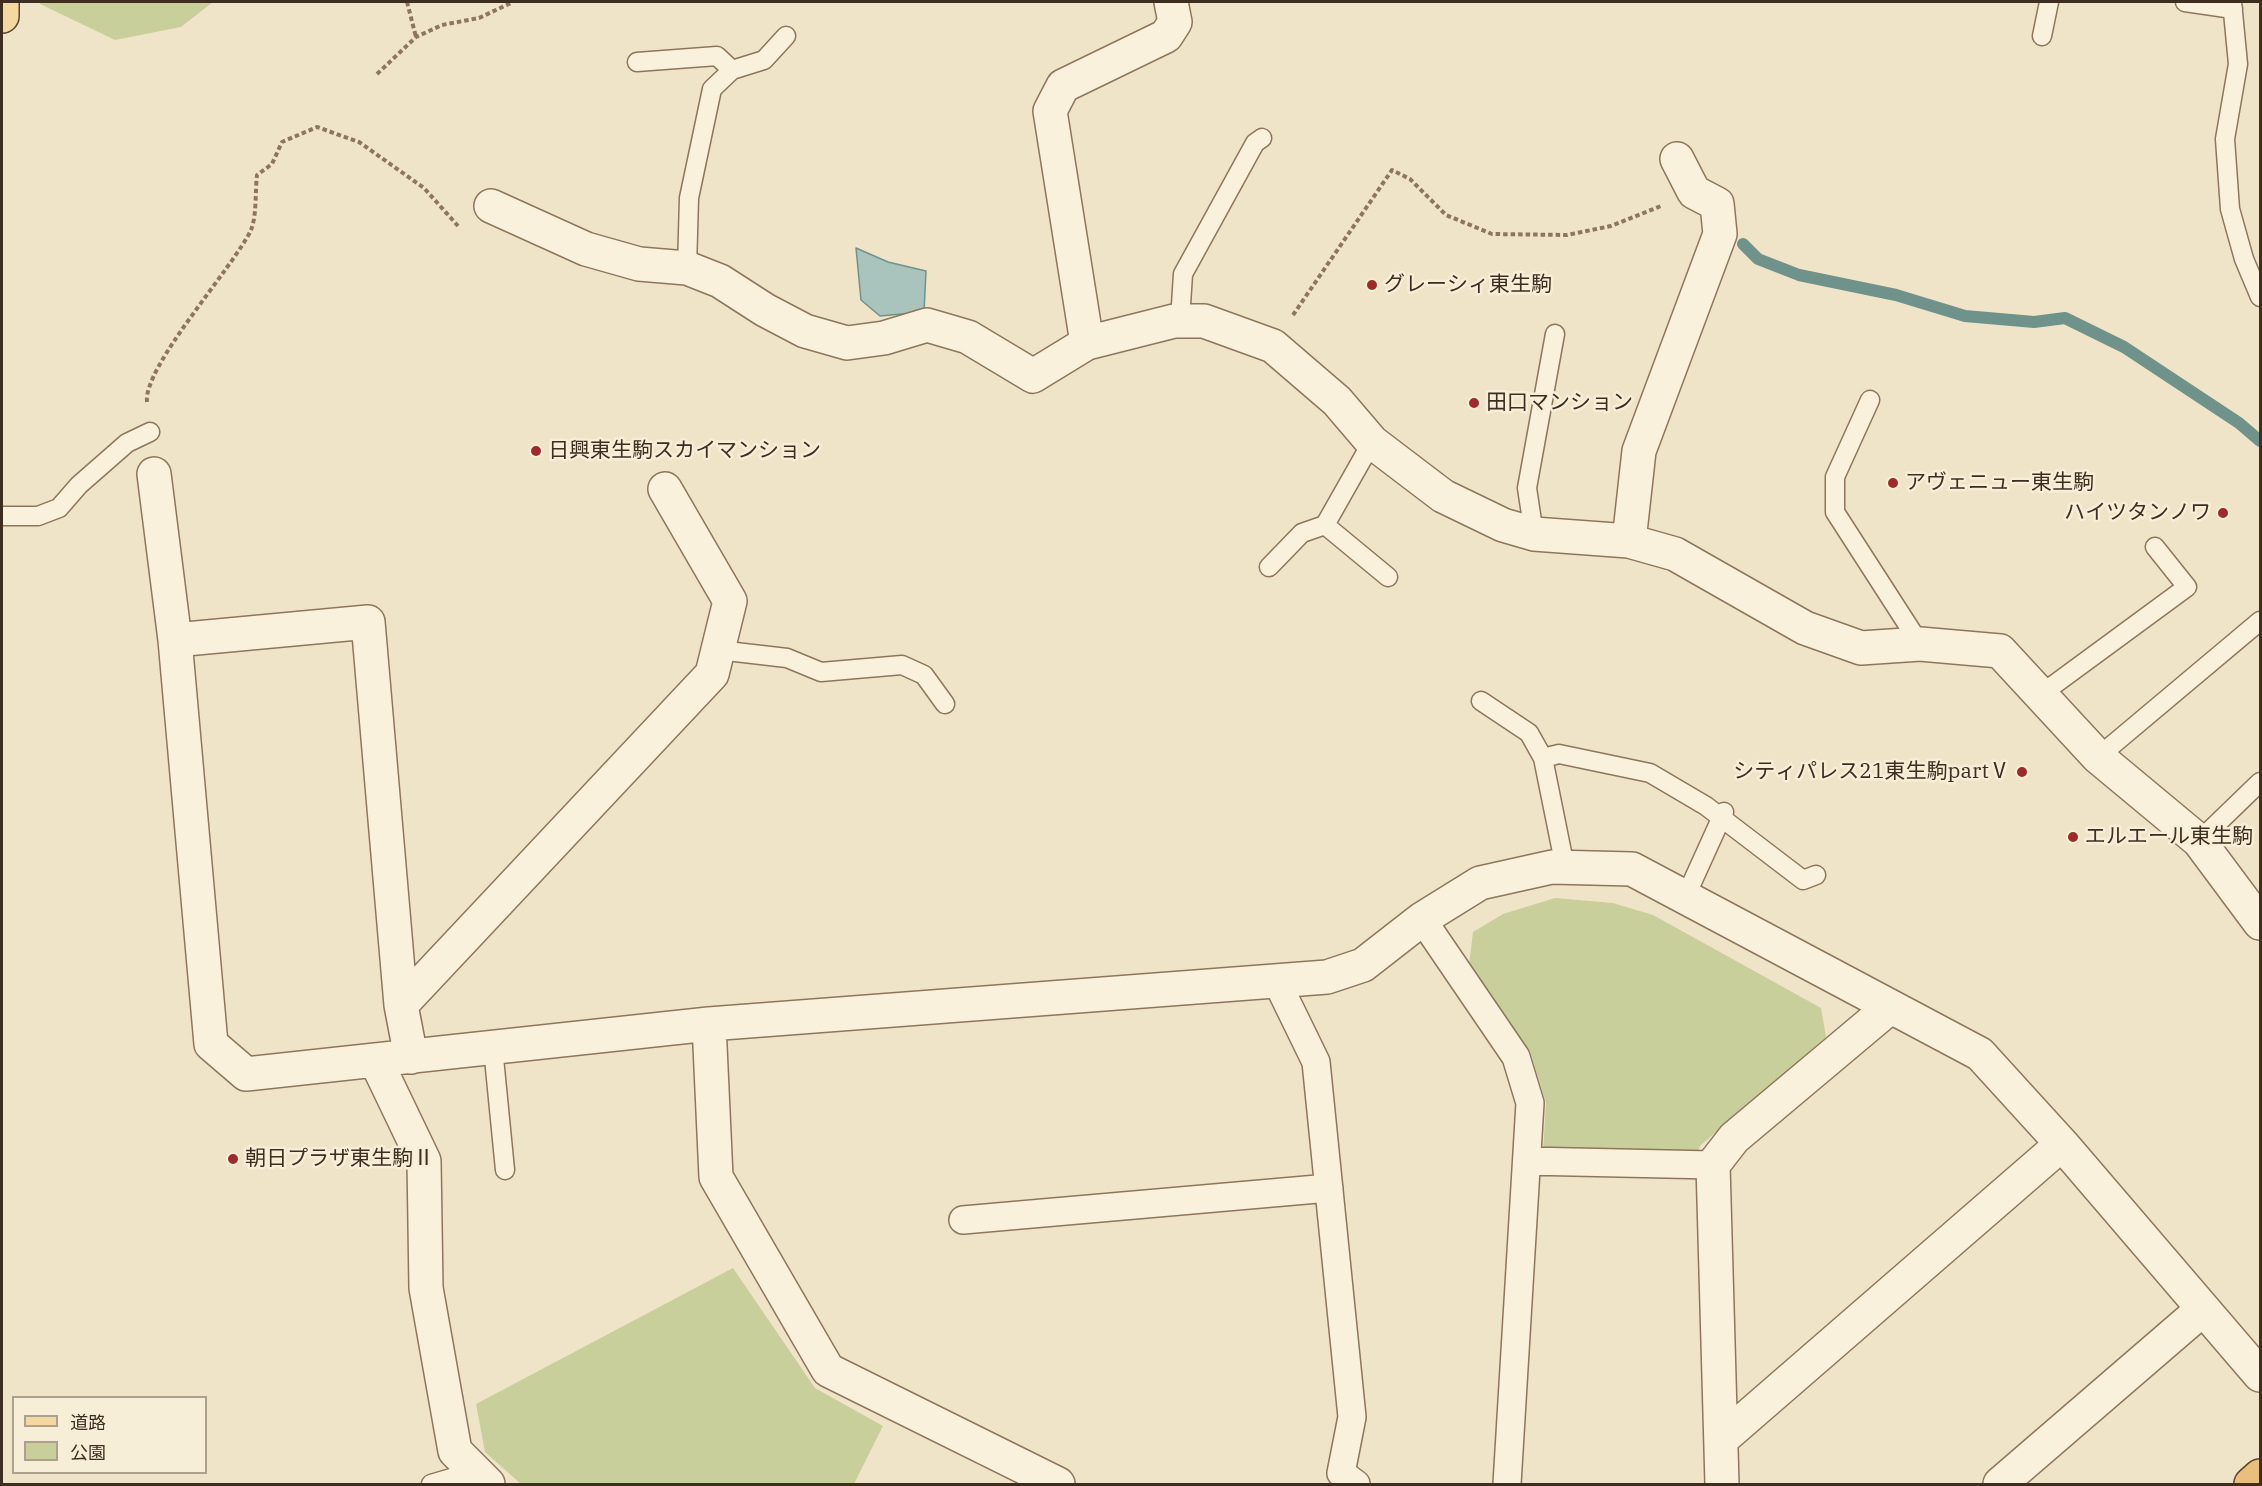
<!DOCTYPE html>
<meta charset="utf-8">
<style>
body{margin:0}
#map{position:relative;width:2262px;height:1486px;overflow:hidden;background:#f0e4c8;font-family:"IBM Plex Serif","Noto Sans JP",serif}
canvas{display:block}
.frame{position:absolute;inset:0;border:3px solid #3d2e20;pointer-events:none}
.legend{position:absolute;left:12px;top:1396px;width:195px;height:78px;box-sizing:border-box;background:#f7eed8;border:2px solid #ada18e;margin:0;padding:8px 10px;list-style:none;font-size:18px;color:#3d2e20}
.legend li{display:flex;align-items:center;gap:12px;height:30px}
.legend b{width:30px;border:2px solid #ada18e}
</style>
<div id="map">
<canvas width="2262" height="1486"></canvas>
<div class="frame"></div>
<ul class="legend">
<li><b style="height:8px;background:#f3d9a0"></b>道路</li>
<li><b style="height:16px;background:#c9cf9b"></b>公園</li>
</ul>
</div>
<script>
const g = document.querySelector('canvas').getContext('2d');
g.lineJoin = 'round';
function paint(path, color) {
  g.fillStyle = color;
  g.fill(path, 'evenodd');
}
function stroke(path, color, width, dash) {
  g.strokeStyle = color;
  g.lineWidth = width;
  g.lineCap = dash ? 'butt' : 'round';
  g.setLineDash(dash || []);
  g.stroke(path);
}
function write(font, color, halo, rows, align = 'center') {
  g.font = font + ' "IBM Plex Serif","Noto Sans JP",serif';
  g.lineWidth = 5;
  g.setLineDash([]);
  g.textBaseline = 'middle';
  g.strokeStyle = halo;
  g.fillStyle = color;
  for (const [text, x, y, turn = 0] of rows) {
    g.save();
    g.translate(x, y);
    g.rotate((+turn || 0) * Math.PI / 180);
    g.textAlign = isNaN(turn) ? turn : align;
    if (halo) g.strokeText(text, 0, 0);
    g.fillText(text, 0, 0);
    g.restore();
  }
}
const green = new Path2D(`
 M40 2H213L181 27 115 40 40 4Z
 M1555 898 1613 903 1653 915 1821 1008 1826 1037 1700 1146 1696 1158 1543 1152 1546 1103 1530 1051 1469 965 1473 932 1503 914Z
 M733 1268 815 1388 883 1426 854 1484H521L485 1452 476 1404Z`);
const water = new Path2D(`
 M856 248 888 262 926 271 924 312 880 316 861 300Z`);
const stream = new Path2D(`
 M1743 244 1758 259 1799 275 1896 295 1965 316 2034 322 2065 318 2124 347 2239 423 2260 441`);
const path = new Path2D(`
 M407 2 416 37
 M377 74 416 37 442 25 479 18 513 2
 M1293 315 1392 170 1410 179 1446 215 1492 234 1567 235 1611 226 1661 206
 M147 402C143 367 233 268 251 230 257 215 255 191 257 175L272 164 282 142 317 127 359 142 424 188 458 226`);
const service = new Path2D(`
 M2185 2 2233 9
 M2232 2 2238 64 2225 139 2230 209 2244 259 2260 297
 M2042 36 2049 2
 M637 62 717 56 732 70
 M687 268 689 198 712 89 732 70 764 60 786 36
 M1180 320 1183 274 1255 143 1262 138
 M1870 400 1835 477V512L1920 644
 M2 516H38L59 508 79 485 127 443 150 432
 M1325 525 1388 577
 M1534 534 1527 488 1555 334
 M1269 567 1302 533 1325 525 1372 442
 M718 650 787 658 821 672 902 665 924 675 945 704
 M2040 695 2187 587 2155 547
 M1481 701 1529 733 1543 758 1559 754 1650 773 1706 806 1803 880 1816 875
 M2098 757 2260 621
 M1543 758 1565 867
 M2199 841 2260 782
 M1685 898 1724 812
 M493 1048 505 1170
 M431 1484 475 1471`);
const pedestrian = new Path2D(`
 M1422 919 1516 1057 1530 1103 1507 1484
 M1277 982 1316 1062 1352 1417 1341 1473 1356 1484
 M1527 1161 1713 1165
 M963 1220 1329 1188`);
const minor = new Path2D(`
 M491 206 586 249 639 264 687 268 720 281 765 310 805 331 847 343 884 338 927 325 968 337 1033 376 1087 343 1174 321H1204L1273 346 1337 401 1372 442 1443 496 1503 525 1534 534 1629 541 1675 554 1805 628 1861 648 1920 644 2000 651 2098 757 2199 841 2260 923
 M1087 343 1050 111 1063 86 1166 36 1175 22 1171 2
 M154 474 175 640 211 1044 246 1074 709 1024 1327 977 1363 965 1422 919 1480 883 1552 867 1632 869 1980 1054 2062 1144 2260 1375
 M1629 541 1639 451 1720 234 1717 204 1694 192 1677 159
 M175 640 368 622 401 1005 411 1057
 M401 1005 712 674 730 601 665 489
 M709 1024 716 1177 828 1370 1058 1484
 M376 1061 424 1161 426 1288 455 1451 488 1484
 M1722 1439 2062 1144
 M1722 1484 1713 1165 1734 1138 1890 1007
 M2000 1484 2203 1309`);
const primary = new Path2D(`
 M2 16V2`);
const trunk = new Path2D(`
 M2251 1484 2260 1476`);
const markers = [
 [1372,285,6,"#9e2a2b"],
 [1474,403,6,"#9e2a2b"],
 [536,451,6,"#9e2a2b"],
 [1893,483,6,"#9e2a2b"],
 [2223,513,6,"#9e2a2b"],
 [2022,772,6,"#9e2a2b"],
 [2073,837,6,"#9e2a2b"],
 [233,1159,6,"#9e2a2b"]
];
const poiNames = [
 ["グレーシィ東生駒",1384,285],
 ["田口マンション",1486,403],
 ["日興東生駒スカイマンション",548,451],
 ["アヴェニュー東生駒",1905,483],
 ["ハイツタンノワ",2211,513,"right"],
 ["シティパレス21東生駒partⅤ",2010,772,"right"],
 ["エルエール東生駒",2085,837],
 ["朝日プラザ東生駒Ⅱ",245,1159]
];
paint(green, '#c9cf9b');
paint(water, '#a9c4bc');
stroke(water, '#6f938a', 1.5);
stroke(stream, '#6f938a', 12);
stroke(service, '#8d765c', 21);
stroke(pedestrian, '#8d765c', 30);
stroke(minor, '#8d765c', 36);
stroke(primary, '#5b4430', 36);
stroke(trunk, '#5b4430', 36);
stroke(path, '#8d765c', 4, [4.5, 3]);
stroke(service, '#faf1dc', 18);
stroke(pedestrian, '#faf1dc', 27);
stroke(minor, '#faf1dc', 33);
stroke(primary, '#f3d9a0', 33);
stroke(trunk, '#eabe7c', 33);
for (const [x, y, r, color] of markers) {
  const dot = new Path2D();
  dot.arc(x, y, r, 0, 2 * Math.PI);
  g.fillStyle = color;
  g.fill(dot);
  stroke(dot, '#f7eed8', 2);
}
write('21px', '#3d2e20', '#f7eed8', poiNames, 'left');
</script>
